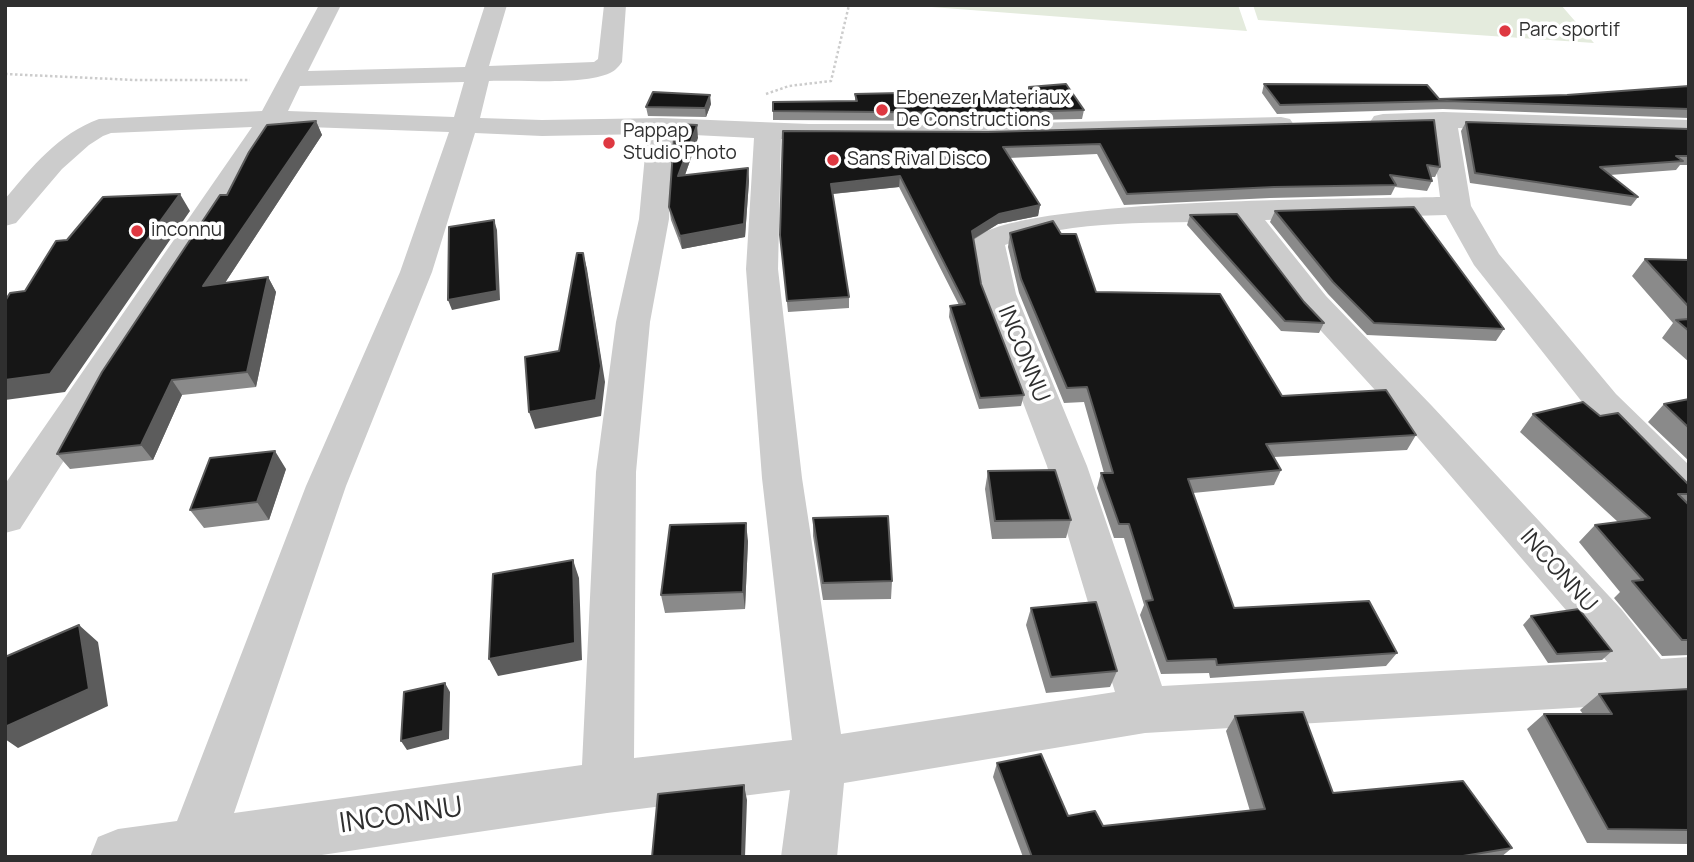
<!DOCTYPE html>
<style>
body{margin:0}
#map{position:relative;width:1694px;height:862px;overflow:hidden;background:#fff;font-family:Manrope,sans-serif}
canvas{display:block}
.frame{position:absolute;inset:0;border:7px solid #2f2f2f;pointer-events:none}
</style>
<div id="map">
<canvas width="1694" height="862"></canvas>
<div class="frame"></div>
</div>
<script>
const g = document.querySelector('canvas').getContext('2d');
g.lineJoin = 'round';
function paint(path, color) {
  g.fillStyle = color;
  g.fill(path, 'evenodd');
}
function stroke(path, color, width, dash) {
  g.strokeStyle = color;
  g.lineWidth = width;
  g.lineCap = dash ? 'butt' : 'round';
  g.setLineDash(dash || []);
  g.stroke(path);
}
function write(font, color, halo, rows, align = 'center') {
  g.font = font + ' Manrope,sans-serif';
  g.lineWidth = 7;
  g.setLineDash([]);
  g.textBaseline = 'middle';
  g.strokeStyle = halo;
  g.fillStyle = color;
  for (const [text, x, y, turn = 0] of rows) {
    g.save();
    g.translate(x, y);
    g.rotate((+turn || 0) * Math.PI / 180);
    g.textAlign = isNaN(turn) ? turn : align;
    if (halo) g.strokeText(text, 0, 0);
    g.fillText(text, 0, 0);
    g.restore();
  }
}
const green = new Path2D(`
 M905 5H1238L1247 31Z
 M1253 5H1561L1594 43 1258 20Z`);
const path = new Path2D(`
 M5 74 135 80H250
 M766 94 789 86 831 81 849 5`);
const minor = new Path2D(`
 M319 5H341L308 71 465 67 485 5H507L489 66 594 62 598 59 604 5H626L622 62C619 66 615 71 610 73 585 85 519 80 489 81L480 118 542 120 661 118 809 124H987L1281 117 1290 119 1294 125 1290 131 1281 133 987 140 781 139 778 269 802 478 841 734 1115 692 1047 466 982 294 973 241C1004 197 1371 199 1440 197L1431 128 1383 130 1374 128 1370 122 1374 116 1383 114 1443 112 1689 120V136L1458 128 1471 206 1499 254 1616 394 1689 465V507L1675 502 1590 412 1474 265 1446 215 1265 220 1326 296 1432 406 1622 610 1661 659 1689 657V701L1145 733 844 783 837 857H781L790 790 607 813 308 857H90L98 837 118 829 177 821 306 486 400 272 449 132 279 126 20 529 5 533V484L252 127 111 133 103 136 89 145 62 169 16 223 5 226V199C32 167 58 134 99 119L262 111ZM464 82 454 117 288 111 300 86ZM475 133 542 136 647 134 639 219 616 322 596 472 582 765 234 813 346 486 432 272ZM674 134 754 138 746 269 762 478 792 740 634 758 636 472 650 322 669 219ZM1235 221 1302 310 1406 424 1590 638 1607 662 1162 686 1087 466 1016 294 1005 245C1070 218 1164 224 1235 221Z`);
const wall = new Path2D(`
 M1264 84 1439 99 1567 95 1689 86V118L1443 109 1277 114 1262 93Z
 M1029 87 1084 110 1082 119 987 121 773 120V102L855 101V94L948 97 1028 92Z
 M711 104 706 117 648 116 646 107Z
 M1434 120 1440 167 1435 177H1431L1432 181 1427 191 1395 187 1391 195 1270 198 1124 205 1097 154 1009 158 1040 205 1038 216 998 224 973 240 981 284 1024 395 1021 406 979 409 949 317 950 306 959 305 899 187 833 194 849 297V308L788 312 781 246 783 131 988 132Z
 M316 121 322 135 225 283 268 277 276 292 256 387 182 395 153 460 70 469 57 454Z
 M1466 122 1689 129V165H1680L1676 170 1610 175 1638 197 1631 206 1470 183 1461 131Z
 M698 138 685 175 748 168 749 181 745 237 682 249 671 220 669 207Z
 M1275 211 1504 329 1496 341 1367 335 1328 294 1270 222Z
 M1190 215 1304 302 1324 323 1319 333 1281 331 1187 225Z
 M1010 233 1096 292 1282 396 1416 435 1407 450 1274 457 1281 470 1274 485 1193 493 1234 608 1397 653 1386 666 1210 678 1209 673 1161 674 1140 615 1144 605 1124 538H1114L1097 488 1101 473H1104L1084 402 1064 403 1019 293 1008 247Z
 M1645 259 1689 260V362L1662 338 1673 323 1632 276Z
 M1689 399V461L1648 422 1664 404Z
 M1533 414 1600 416 1689 485V655L1662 656 1614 598 1620 592 1579 542 1595 525 1618 522 1520 432Z
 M286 469 269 520 204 528 190 510Z
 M988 471 1071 520 1066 538 992 539 985 489Z
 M813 518 892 581 891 599 823 600 813 536Z
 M748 541 745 609 665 613 661 595Z
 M1031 608 1117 671 1110 687 1046 693 1026 625Z
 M1531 616 1612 651 1602 660 1548 663 1523 625Z
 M1689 689V844L1587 843 1527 729 1544 714H1583L1580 710 1599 694Z
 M1235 716 1333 793 1512 848 1501 857H1023L993 777 997 763 1068 816 1103 826 1250 811 1226 731Z`);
const shadedWall = new Path2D(`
 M710 95 711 104 706 117 705 108Z
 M316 121 322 135 213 301 203 286Z
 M697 125 698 138 680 189 678 176Z
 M748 168 749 181 745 237 682 249 680 236Z
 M900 176 899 187 831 194V184Z
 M180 194 190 211 65 392 5 400V380Z
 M1040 205 1038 216 998 224 970 241 972 231 999 214Z
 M494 220 497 230 500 300 452 310 448 300Z
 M583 253 587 269 605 382 601 416 535 429 529 412 596 400Z
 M268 277 276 292 256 387 247 372Z
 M172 380 182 395 153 460 141 445Z
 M275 451 286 469 269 520 257 502Z
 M746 523 748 541 745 609 743 592Z
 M573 560 579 578 582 660 498 676 489 659Z
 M79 625 98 642 108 706 18 748 5 739V727Z
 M445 683 450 692 449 739 407 750 401 741Z
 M744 785 747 800 745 857H742Z`);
const building = new Path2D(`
 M1066 84 1084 110 988 113 773 111V102L857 101 855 94 946 92 948 97 1029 92V87Z
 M1264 84 1427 85 1439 99 1567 95 1689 86V109L1447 101 1280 105Z
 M653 92 710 95 705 108 646 107Z
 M1434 120 1440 167 1427 165 1432 181 1390 175 1396 185 1274 187 1127 194 1100 144 1003 147 1040 205 999 214 972 231 981 284 1024 395 980 398 950 306 965 304 900 176 831 184 849 297 787 301 780 235 783 131 988 132Z
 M316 121 203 286 268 277 247 372 172 380 141 445 57 454 102 372 220 195H227L249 152 267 125Z
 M1466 122 1689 129V156H1676L1683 161 1600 167 1638 197 1475 173Z
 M675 124 697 125 678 176 748 168 744 224 680 236 669 207Z
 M180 194 50 374 5 380V301L10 293 25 291 56 241 67 240 103 197Z
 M1414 207 1504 329 1374 323 1333 282 1275 211Z
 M1237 214 1304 302 1324 323 1285 321 1190 215Z
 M494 220 497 291 448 300 449 227Z
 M1053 221 1061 234H1076L1096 292 1220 294 1282 396 1386 390 1416 435 1266 444 1281 470 1188 479 1234 608 1369 601 1397 653 1217 665 1216 659 1167 661 1146 601 1153 600 1129 524H1119L1101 473H1113L1087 387 1067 388 1021 279 1010 233Z
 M577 253H583L601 366 596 400 529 412 525 357 559 351Z
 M1645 259 1689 260V307Z
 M1689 319V331L1676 320Z
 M1689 399V428L1664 404Z
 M1583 402 1600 416 1618 413 1689 485V494H1678L1689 505V640H1682L1632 581 1643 580 1595 525 1650 518 1533 414Z
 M275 451 257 502 190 510 210 458Z
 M1055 470 1071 520 995 521 988 471Z
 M888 516 892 581 823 583 813 518Z
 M746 523 743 592 661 595 670 525Z
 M573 560 575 643 489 659 493 574Z
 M1096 602 1117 671 1051 677 1031 608Z
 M1579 609 1612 651 1557 654 1531 616Z
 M79 625 89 689 5 727V657Z
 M445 683 443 731 401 741 404 692Z
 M1689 689V830L1608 829 1544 714H1612L1599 694Z
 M1303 712 1333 793 1463 781 1512 848 1457 857H1032L997 763 1041 754 1068 816 1095 811 1103 826 1265 809 1235 716Z
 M744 785 742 857H652L658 794Z`);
const markers = [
 [1505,31,7,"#de3841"],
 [882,110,7,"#de3841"],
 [609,143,7,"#de3841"],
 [833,160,7,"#de3841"],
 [137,231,7,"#de3841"]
];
const farPoinames = [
 ["Parc sportif",1519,31],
 ["Ebenezer Materiaux",896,99],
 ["De Constructions",896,121],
 ["Pappap",623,132],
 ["Studio Photo",623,154],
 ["Sans Rival Disco",847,160],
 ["inconnu",151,231]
];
const streetNames = [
 ["INCONNU",1023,354,68],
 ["INCONNU",1558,571,48]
];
const nearStreetnames = [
 ["INCONNU",401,816,-8]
];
paint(green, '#e4ebdd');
stroke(path, '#ccc', 2.5, [2.5, 2.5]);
paint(minor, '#ccc');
paint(wall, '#8a8a8a');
paint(shadedWall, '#5c5c5c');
paint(building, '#161616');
stroke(building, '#5c5c5c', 2);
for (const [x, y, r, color] of markers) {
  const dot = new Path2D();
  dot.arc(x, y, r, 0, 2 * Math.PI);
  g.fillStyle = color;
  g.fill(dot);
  stroke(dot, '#fff', 2.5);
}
write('19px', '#2f2f2f', '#fff', farPoinames, 'left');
write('23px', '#2f2f2f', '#fff', streetNames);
write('28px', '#2f2f2f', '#fff', nearStreetnames);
</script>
